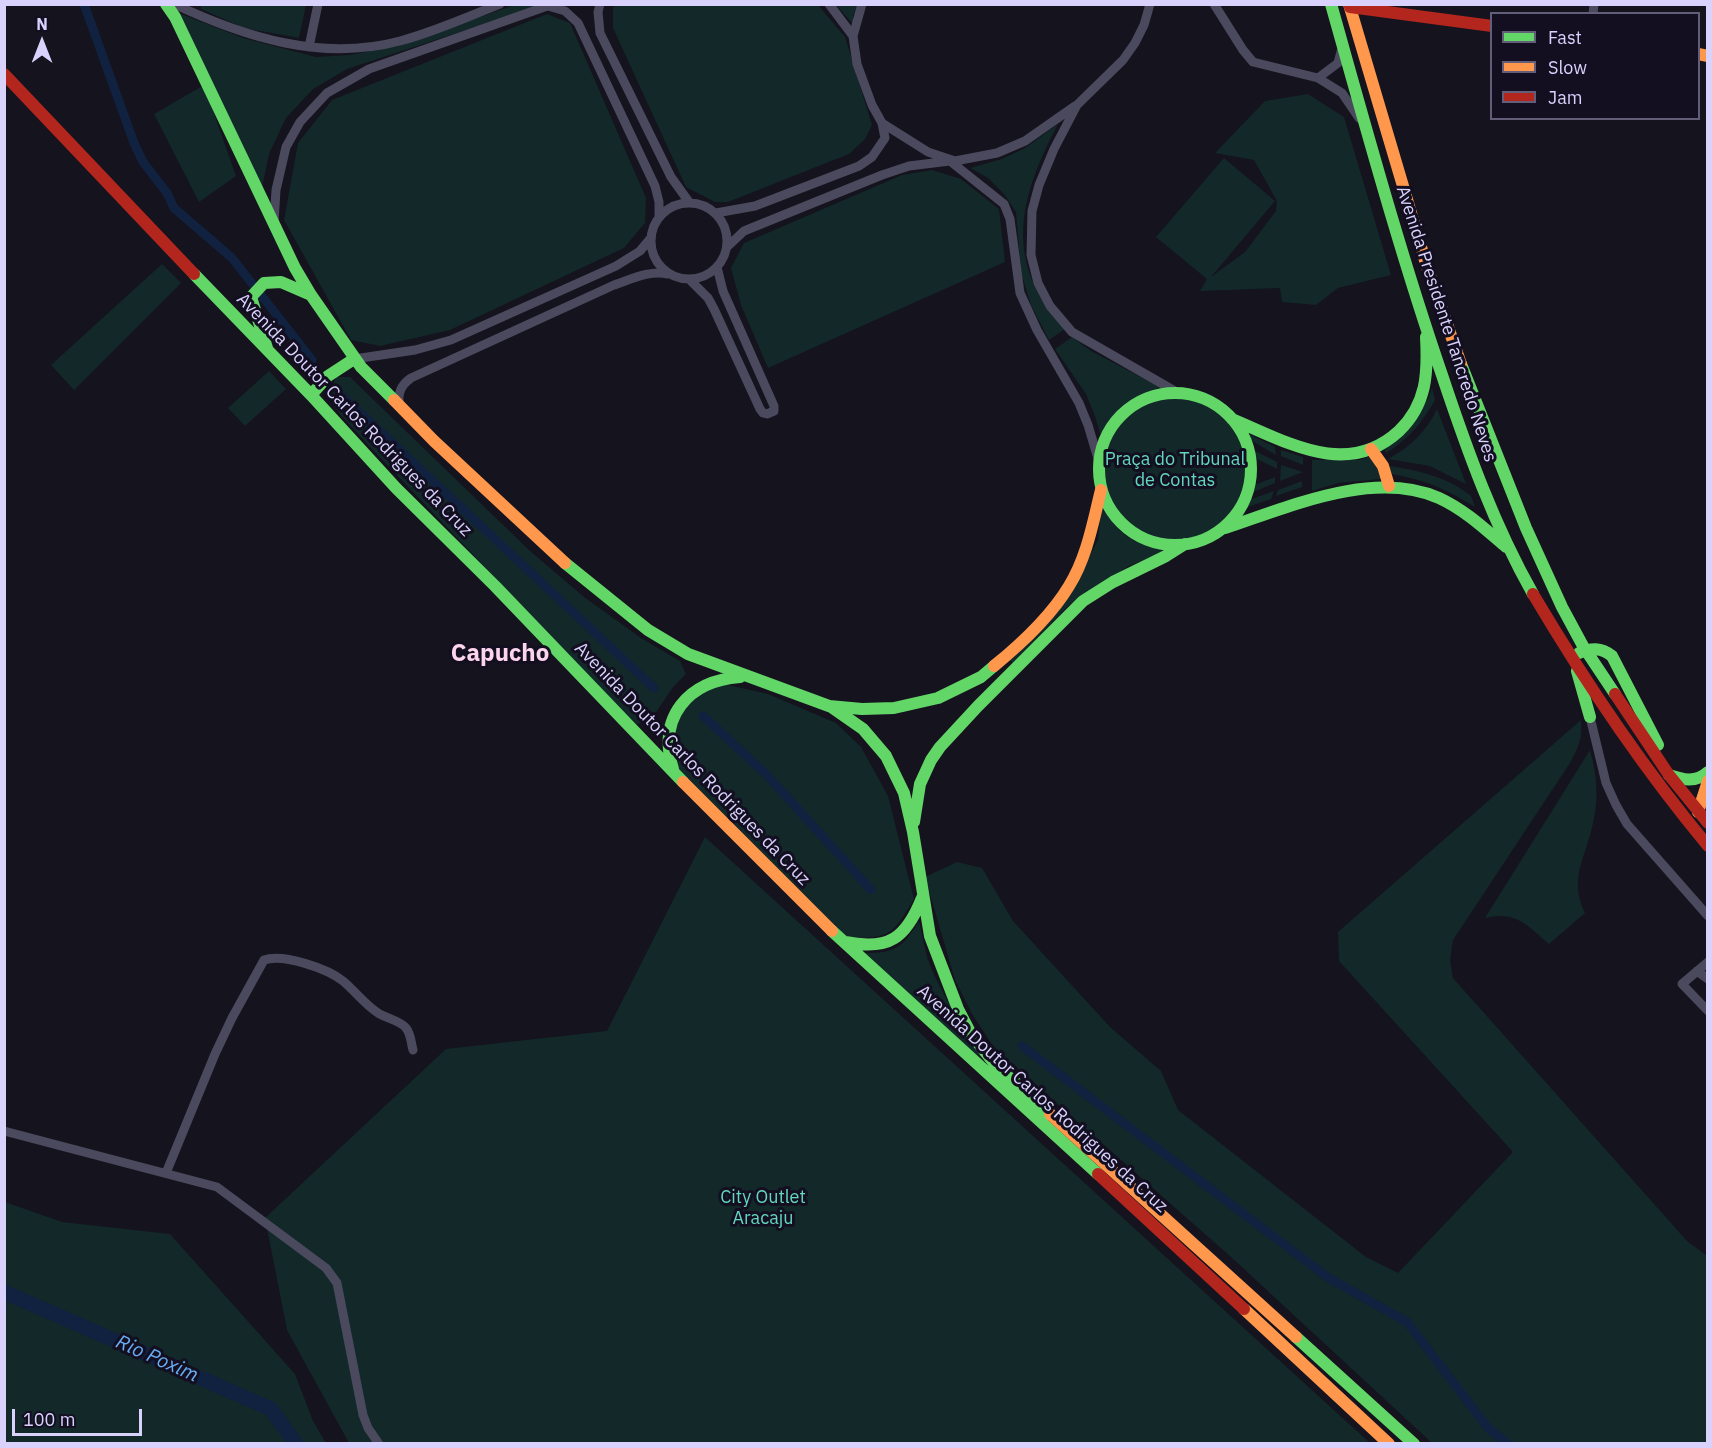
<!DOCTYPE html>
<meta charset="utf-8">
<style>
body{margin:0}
#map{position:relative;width:1712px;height:1448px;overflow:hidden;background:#15131d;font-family:"IBM Plex Sans",sans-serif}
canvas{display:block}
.frame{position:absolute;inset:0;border:6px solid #d8d2fc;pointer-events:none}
.legend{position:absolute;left:1490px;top:12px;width:210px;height:108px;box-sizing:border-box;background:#130f21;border:2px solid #625d79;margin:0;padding:8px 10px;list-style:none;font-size:18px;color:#d8d2fc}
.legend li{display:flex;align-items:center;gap:12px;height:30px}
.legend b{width:30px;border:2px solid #625d79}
.north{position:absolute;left:12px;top:12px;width:60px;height:60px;-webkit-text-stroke:4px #130f21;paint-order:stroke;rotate:0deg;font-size:16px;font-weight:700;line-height:24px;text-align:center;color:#d8d2fc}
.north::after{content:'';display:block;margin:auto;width:21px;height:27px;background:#d8d2fc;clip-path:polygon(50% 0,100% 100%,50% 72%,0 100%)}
.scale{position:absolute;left:12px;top:1409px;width:130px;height:27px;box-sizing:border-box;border:3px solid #d8d2fc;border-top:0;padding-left:8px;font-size:18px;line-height:21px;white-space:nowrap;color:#d8d2fc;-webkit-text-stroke:4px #130f21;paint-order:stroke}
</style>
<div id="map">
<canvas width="1712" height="1448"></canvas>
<div class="frame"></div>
<ul class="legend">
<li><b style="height:8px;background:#63d668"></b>Fast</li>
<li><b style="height:8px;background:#ff974d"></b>Slow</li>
<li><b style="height:8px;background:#b3261e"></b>Jam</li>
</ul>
<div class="north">N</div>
<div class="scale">100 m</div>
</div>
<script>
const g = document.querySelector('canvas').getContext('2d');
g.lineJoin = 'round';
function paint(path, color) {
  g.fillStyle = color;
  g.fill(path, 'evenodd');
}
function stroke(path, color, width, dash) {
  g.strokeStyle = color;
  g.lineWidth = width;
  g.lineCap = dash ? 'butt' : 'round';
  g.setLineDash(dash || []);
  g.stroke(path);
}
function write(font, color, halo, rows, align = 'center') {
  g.font = font + ' "IBM Plex Sans",sans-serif';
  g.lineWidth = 6;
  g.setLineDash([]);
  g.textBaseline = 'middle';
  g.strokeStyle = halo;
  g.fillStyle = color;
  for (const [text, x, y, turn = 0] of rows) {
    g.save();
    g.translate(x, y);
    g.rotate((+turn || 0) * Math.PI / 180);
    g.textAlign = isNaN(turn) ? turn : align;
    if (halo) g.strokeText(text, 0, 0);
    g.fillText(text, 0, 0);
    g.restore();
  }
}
const green = new Path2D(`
 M201 4 306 5 299 38 244 28 201 9Z
 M616 4 818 5 845 37 872 125 865 139 849 154 728 202H715L686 187 613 28V8Z
 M514 5H542L347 69 313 89 286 118 269 154 261 193 176 12 243 38 316 57 349 55 398 46Z
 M836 5H858L853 15V24Z
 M547 14 570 23 646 198 645 223 624 248 450 330 380 346 351 340 284 220 298 143 332 100Z
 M204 85 236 176 199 202 154 114Z
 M1308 94 1344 117 1391 275 1338 288 1316 305 1282 302 1280 288 1200 291 1207 279 1156 237 1224 158 1275 201 1211 277 1245 252 1276 211 1277 201 1254 160 1215 153 1265 101Z
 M1058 124C1019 198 1002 262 1065 329L1049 340 1031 305 1021 272 1016 212 1004 194 988 178 970 168 1002 159 1025 148Z
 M932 170 961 179 999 209 1005 262 768 368 741 305 731 268 744 243 902 175Z
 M162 264 181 283 74 390 51 365Z
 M1072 337 1091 351 1160 387 1117 412 1102 440 1095 416 1086 394 1055 349Z
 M269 371 286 389 245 426 228 408Z
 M336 377H350L529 550 584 597 641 638 680 661 686 674 673 687 651 720 637 724 613 701 370 447 339 413 328 397Z
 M1432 388 1435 400C1423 422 1408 440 1386 453L1383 447 1428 399Z
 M1099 470a75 75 0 1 1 150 0a75 75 0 1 1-150 0Z
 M1437 409 1466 484 1430 466 1388 459C1409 448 1427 431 1437 409Z
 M1249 434 1275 447 1276 455 1252 441Z
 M1253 450 1277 462V469L1253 457Z
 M1281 450 1303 457V465L1281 456Z
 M1372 456 1383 475 1381 479 1338 483 1312 491V460H1359Z
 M1281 465 1303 472 1280 481Z
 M1389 466C1418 470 1448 477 1471 496L1475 507C1446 489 1425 480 1392 474Z
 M1275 477V483L1251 493 1252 486Z
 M1302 481V487L1276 496 1278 490Z
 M1274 491 1271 499 1242 509 1246 501Z
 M1101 507C1125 540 1129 541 1168 550L1129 566 1069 605 1013 663 1009 660 1074 585 1098 540Z
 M719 683 768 694 836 723 861 747 888 796 914 899C891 937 890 938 845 938L673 770 669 733 680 704Z
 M1581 720C1583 738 1578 748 1570 763L1453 940 1450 960 1453 978 1687 1241 1707 1256V1443H1432L1231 1257 995 1049 972 1014 955 980 925 877 957 862 982 868 1013 921 1110 1027 1161 1071 1178 1110 1366 1257 1398 1273 1513 1152 1339 961 1338 932Z
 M1590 750C1597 775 1599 798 1593 823 1586 858 1568 878 1585 913L1549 944C1528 926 1516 910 1485 918Z
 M705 837 1370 1443H349L287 1330 265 1218 446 1049 607 1031Z
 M919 921 927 957 934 975 957 1019 977 1050 980 1059 865 953C896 953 903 947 919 921Z
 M5 1202 62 1222 170 1234 295 1374 313 1421 326 1443H5Z`);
const canal = new Path2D(`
 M84 4 134 143 143 162 167 193 174 208 232 258 312 360
 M339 393 654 688
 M703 716 767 775 871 890
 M1022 1046 1327 1277 1407 1322 1488 1428 1508 1444`);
const river = new Path2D(`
 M4 1292 271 1409 296 1444`);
const street = new Path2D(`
 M174 4C244 37 322 62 400 41 434 32 467 17 500 4
 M600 4 598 12 600 33 671 177 689 202
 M829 4 853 36
 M862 4 853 36 857 64 872 105 882 123 928 152 955 161 997 153 1025 141 1075 106
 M1150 4 1144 25 1135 43 1123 60 1077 105 1054 149 1039 185 1032 211 1031 255 1038 283 1050 306 1072 332 1180 394
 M1214 4 1243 50 1253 62 1318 78 1342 93 1359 118
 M548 6 565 11 578 23 655 186 659 202V216
 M1593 14 1594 4
 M309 47 318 4
 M1318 78 1338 63 1342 48
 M651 241a38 38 0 1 1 76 0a38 38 0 1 1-76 0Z
 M716 213 755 206 859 166 872 157 885 138 882 123
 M274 223 276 190 286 147 300 122 327 93 369 69 553 4
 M727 247 744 231 882 175 909 166 950 161 1004 204 1010 219 1020 293 1037 330 1079 403 1088 425 1099 462
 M689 279 708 298 714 309 760 409 763 413 767 414 774 411V406L723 291 717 267
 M354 359 415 350 451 340 616 266 640 251 650 239
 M399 406C398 393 400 386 411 378L614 285C632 279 649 270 668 274
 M1590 717 1606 783 1616 805 1627 824 1708 916
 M1708 962 1682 984 1708 1011
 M1697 971 1708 979
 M4 1131 217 1187 326 1268 337 1283 363 1415 368 1428 379 1444
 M166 1173 215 1054 232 1018 264 960C283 953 328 969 343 981 355 991 364 1004 378 1013 386 1018 401 1021 406 1028 411 1034 411 1043 413 1050`);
const fast = new Path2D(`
 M166 4 175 17 295 268 311 295 361 367 394 400
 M1331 4C1366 128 1400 253 1442 375 1467 450 1494 525 1533 594
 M194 274 311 395 396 488 495 586 683 782
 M267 348 251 297 264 283 281 282 311 295
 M1461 364 1526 528 1562 607 1583 646 1615 694
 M1099 469a76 76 0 1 1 152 0a76 76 0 1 1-152 0Z
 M311 395 328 376 354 359
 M1232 419C1287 442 1347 479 1399 431 1427 404 1428 373 1426 337
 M1225 528C1289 507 1373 469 1439 498 1465 510 1485 529 1506 547
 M565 563 648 630 688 654 829 706 862 709 894 708 938 698 981 677 994 666
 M1579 653C1591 648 1601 647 1612 656L1658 745
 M1577 671 1590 717
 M830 706 863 729 886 756 904 793 913 832 930 936 958 1009 971 1034 994 1063 1050 1114
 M673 769C657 717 688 681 740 677
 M1669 775C1683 780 1696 783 1708 772
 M914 822 920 784 931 760 940 747 978 706 1083 601 1113 582 1166 556 1185 544
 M832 931 1098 1174
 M845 942C889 951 906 938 922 898
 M1296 1337 1414 1444`);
const slow = new Path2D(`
 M1349 4 1427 267 1461 364
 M1698 54 1708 56
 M394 400 434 441 565 563
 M1371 449 1383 466 1389 486
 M994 666C1021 644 1051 616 1069 586 1087 557 1093 522 1101 490
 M683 782 832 931
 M1698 812 1708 781
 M1050 1114 1296 1337
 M1244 1309 1389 1444`);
const jam = new Path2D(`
 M1350 7 1492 26
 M4 74 194 274
 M1533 594C1584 680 1644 769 1708 846
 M1615 694 1669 775 1708 823
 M1098 1174 1244 1309`);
const streetNames = [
 ["Avenida Presidente Tancredo Neves",1446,324,72],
 ["Avenida Doutor Carlos Rodrigues da Cruz",354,415,46],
 ["Avenida Doutor Carlos Rodrigues da Cruz",692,764,46],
 ["Avenida Doutor Carlos Rodrigues da Cruz",1042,1099,42]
];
const parkNames = [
 ["Praça do Tribunal",1175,460],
 ["de Contas",1175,481],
 ["City Outlet",763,1198],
 ["Aracaju",763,1219]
];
const waterNames = [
 ["Rio Poxim",157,1359,24]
];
const districtNames = [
 ["Capucho",500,654]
];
paint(green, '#122829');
stroke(canal, '#112140', 9);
stroke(river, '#112140', 15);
stroke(street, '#4b495d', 9);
stroke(fast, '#63d668', 12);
stroke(slow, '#ff974d', 12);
stroke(jam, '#b3261e', 12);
write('18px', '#d8d2fc', '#130f21', streetNames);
write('18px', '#63d7be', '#130f21', parkNames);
write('italic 20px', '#67aef5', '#130f21', waterNames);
write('bold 24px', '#fcd4ec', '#130f21', districtNames);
</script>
